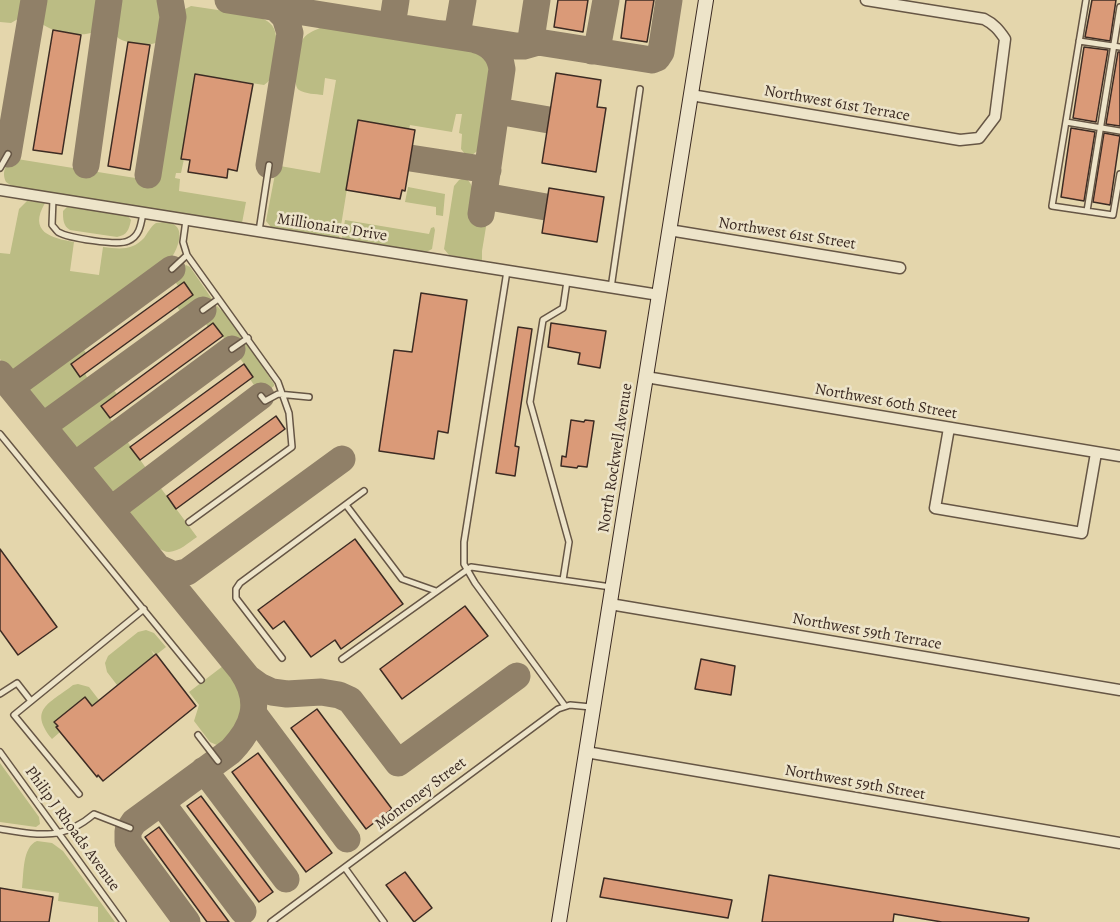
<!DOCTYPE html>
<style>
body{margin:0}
canvas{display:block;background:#e4d6ac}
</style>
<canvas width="1120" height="922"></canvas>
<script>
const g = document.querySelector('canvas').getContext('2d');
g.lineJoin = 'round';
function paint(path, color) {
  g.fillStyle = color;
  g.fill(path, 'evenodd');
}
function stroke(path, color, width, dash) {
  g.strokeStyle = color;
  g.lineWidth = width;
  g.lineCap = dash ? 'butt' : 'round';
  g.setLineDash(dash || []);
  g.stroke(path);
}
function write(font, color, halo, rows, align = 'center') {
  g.font = font + ' Alegreya,serif';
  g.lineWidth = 5;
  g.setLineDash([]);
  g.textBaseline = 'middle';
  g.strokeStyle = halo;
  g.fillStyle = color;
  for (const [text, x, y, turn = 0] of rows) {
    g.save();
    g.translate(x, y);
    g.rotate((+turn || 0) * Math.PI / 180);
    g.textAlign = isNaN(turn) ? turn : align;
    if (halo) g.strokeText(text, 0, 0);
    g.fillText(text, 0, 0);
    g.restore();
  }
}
const green = new Path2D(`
 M0 0H26L23 16 11 23 0 22Z
 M40 0H102L98 29C86 40 48 33 38 20Z
 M120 0H157L165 7 167 15 161 40C154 45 148 45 139 44 121 41 111 40 114 18 116 11 116 6 120 0Z
 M191 6C207 8 222 11 238 13 268 18 281 21 275 56 274 67 274 79 264 85L195 74 181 158 184 159 181 173H176L175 178 180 179 179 191 246 202 242 223 12 186 6 182C1 171 6 162 17 159L154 181 179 19 185 9Z
 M322 27 470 50C478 54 486 58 490 69 494 83 482 132 480 149L472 155 465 154 461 149 462 134 459 133 462 114H456L452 132 410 125 409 129 358 121 339 238 271 227 266 221 276 169 280 166 320 173 336 80 325 78 323 95C316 94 305 94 299 90 291 85 298 47 303 39 308 32 316 30 322 27Z
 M465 178C477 185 471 200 469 212L488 215 482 251V261L449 255 444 249 454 186 459 180Z
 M408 187 445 194 443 216 436 215V207L405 202Z
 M27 201 45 203C28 232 51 238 74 242L70 271 99 275 103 247C119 249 132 251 144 238 148 233 150 227 156 223 193 217 179 252 164 268L29 367C16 376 9 371 0 359V253L10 254 19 209Z
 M67 207 128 216 131 220C129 230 127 235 117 237L70 230C63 226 63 219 63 211Z
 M345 220 429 234 431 228 434 227 435 230 432 249 426 252 342 238Z
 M186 265 190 267 212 299 201 308 199 305 187 314 181 312 177 307 193 295 184 282 178 286 174 280 176 272Z
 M217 306 221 310 222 309 241 336V341L231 348 214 324 208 327 204 321 206 313Z
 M247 343 274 384V386L261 396 250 379 253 376 235 352Z
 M76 346 82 347 86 353 71 364 80 377 85 373 90 384C82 393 53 419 41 409 36 406 32 399 29 394V381Z
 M106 387H111L117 394 101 406 114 424V428C91 446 83 460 61 433V422Z
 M122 440 127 441 148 471 127 489 119 492C109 491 105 487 99 480 84 462 108 450 122 440Z
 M155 485 160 487 197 537C188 543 180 551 169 552 155 552 125 519 130 506 133 497 148 490 155 485Z
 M146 630 154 633 166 647 156 655 151 650 154 655 117 685 107 672 105 663 108 656 138 632Z
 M223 666C229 674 236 680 240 689 249 709 240 736 219 746L210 742 194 721 199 705 189 692Z
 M78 684 89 687 99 700 92 706 55 722 60 732 52 739C28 709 49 704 73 685Z
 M0 763 39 817 40 824 36 827 0 822Z
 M37 841 52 843 63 851 115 922H98V907L58 901 59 893 22 888C24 874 22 847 37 841Z`);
const taxiway = new Path2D(`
 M228 0 516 46H524L538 42 652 60 657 58 661 52 669 0
 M392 26 396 0
 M442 34H453L458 29 463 0
 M476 40C491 44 500 54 502 69L481 214
 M527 45 531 39 537 0
 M592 51 598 44 606 0
 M497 111 549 120
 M8 154 34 0
 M410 158 488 170
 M86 165 109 0
 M269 165 290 33 285 17 276 8
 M148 175 173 17 170 0
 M484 196 546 207
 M0 374 248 678 259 686 272 692 287 694 321 692 339 695 350 700 398 763 517 676
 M11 387 172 269
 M43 426 203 310
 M75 465 232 349
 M112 509 261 396
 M161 569 174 575 187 572 342 459
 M253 713 347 839
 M204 770 286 879
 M161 802 243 911
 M187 922 128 842V831L134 822 231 751C254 727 263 702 242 671`);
const building = new Path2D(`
 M558 0H588L583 32 554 27Z
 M626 0H654L647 42 621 38Z
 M1092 0H1116L1110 41 1085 37Z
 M53 30 81 35 62 154 33 150Z
 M128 42 150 45 130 170 108 166Z
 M1084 47 1108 50 1096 122 1073 118Z
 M1118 52H1120V126L1106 124Z
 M556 73 601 80 597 107 606 108 596 172 542 163Z
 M195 74 253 84 237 171 228 169 227 178 188 172 190 160 181 159Z
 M358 120 415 130 405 191 402 190 400 199 346 190Z
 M1071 128 1095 132 1084 201 1061 197Z
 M1104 133 1120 136 1110 205 1093 202Z
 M549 188 604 197 597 242 542 233Z
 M184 282 193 295 80 377 71 364Z
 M421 293 467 300 448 433 438 431 434 459 379 451 394 350 412 352Z
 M213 323 223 336 110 418 101 406Z
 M551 323 606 331 600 368 578 364 580 353 548 347Z
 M518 327 532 329 515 446 519 447 515 476 496 473Z
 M244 364 253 377 140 460 130 447Z
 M276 416 285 429 176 509 167 496Z
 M571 420 584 422 585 420 594 421 587 467 578 466 577 468 561 466 562 456 566 457Z
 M355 539 403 604 341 649 335 640 311 657 284 621 273 629 258 610Z
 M0 549 57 627 18 655 0 630Z
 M465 606 488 636 402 699 380 669Z
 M156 654 196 706 103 781 98 775 97 777 56 727 58 726 54 722 85 697 92 706Z
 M701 659 735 666 731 695 695 689Z
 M317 709 392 809 366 829 291 728Z
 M258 753 332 853 306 872 232 772Z
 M201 796 273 892 259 902 187 806Z
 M159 827 229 922H207L145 837Z
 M405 872 432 908 414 922 386 885Z
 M769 875 1029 918 1028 922H942L894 914 893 922H762Z
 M604 878 732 900 728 918 600 897Z
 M0 888 53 897 49 922H0Z`);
const lane = new Path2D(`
 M1086 0 1052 206 1113 215 1120 174
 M1079 41 1120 47
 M1066 122 1120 131
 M0 168 8 154
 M53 199 52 225C53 226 56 230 58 232 68 238 118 246 128 241 140 236 141 224 143 213
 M1087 211 1120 7
 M186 220 183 242 187 255 278 382 289 413 292 447 189 522
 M259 231 269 165
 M172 269 187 255
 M507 271 464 542V564L475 583 565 706
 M611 288 640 89
 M203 310 217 300
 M232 349 248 338
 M261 396 265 401 278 394 309 397
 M0 434 201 680
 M346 505 402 579 436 591
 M563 580 569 542 530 402 543 320 563 308 567 281
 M282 658 236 598V589L240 583 364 491
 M342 659 471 567 611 587
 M0 694 17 683 31 701
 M198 735 218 761
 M0 752 123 922
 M79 794 14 715 144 609
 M0 829C38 835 63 841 94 814L130 828
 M345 868 384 922
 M271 922 558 709 570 705 591 707`);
const street = new Path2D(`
 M691 95 960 140 979 138 995 117 1005 39C999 30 994 24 984 19L866 0
 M0 190 659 295
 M669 230 900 268
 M646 377 1120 456
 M949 428 935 508 1082 533 1096 453
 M610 604 1120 690
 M586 752 1120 843`);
const secondary = new Path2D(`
 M559 922 706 0`);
const streetNames = [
 ["Northwest 61st Terrace",837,104,10],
 ["Millionaire Drive",332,228,9],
 ["Northwest 61st Street",787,234,9],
 ["Northwest 60th Street",886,402,10],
 ["North Rockwell Avenue",616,458,-81],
 ["Northwest 59th Terrace",867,632,10],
 ["Northwest 59th Street",855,783,10],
 ["Monroney Street",421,794,-37],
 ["Philip J Rhoads Avenue",72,829,54]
];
paint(green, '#bbbc84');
stroke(taxiway, '#908068', 27);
paint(building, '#da9a78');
stroke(building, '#3c2b23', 1.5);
stroke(lane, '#665645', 8);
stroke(street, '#665645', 13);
stroke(secondary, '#3c2b23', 16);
stroke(lane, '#ede4c9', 5);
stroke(street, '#ede4c9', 10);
stroke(secondary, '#ede4c9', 14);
write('16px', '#3c2b23', '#ede4c9', streetNames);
</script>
